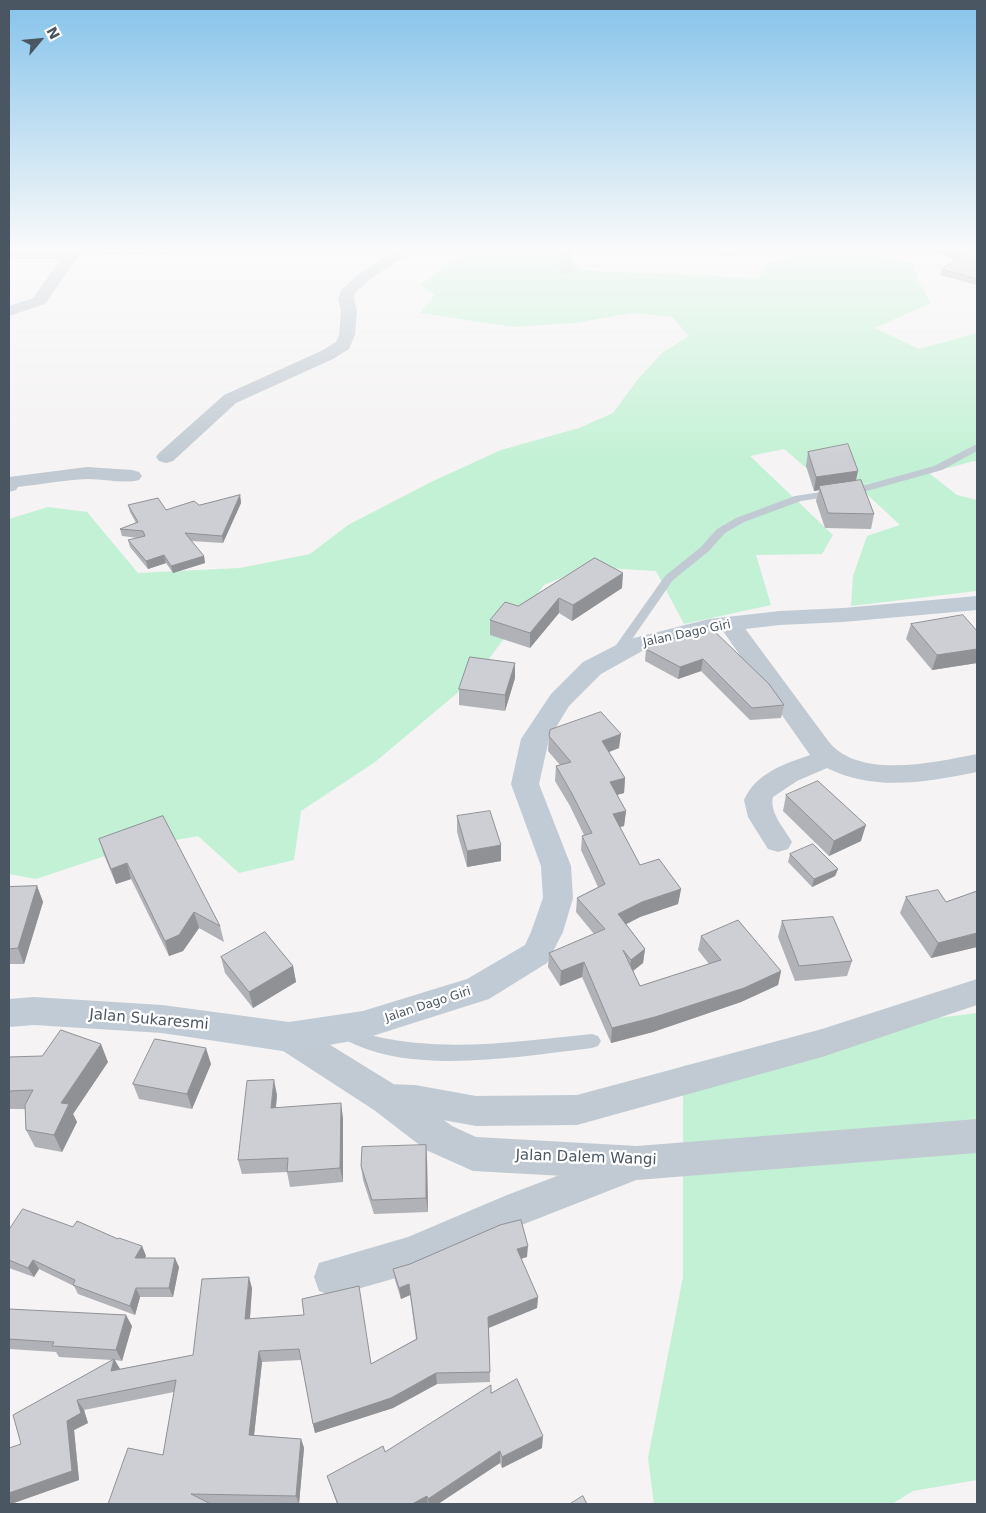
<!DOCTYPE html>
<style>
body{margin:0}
#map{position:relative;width:986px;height:1513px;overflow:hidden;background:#f5f3f3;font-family:"DejaVu Sans",sans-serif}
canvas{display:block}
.frame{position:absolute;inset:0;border:10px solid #4a5661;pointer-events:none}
.north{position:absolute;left:15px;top:15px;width:50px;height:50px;-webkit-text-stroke:4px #fff;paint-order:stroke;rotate:62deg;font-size:14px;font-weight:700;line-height:20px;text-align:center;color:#4a5661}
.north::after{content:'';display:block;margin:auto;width:18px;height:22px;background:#4a5661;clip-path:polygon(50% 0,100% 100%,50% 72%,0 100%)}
</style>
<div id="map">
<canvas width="986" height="1513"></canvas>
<div class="frame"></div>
<div class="north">N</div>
</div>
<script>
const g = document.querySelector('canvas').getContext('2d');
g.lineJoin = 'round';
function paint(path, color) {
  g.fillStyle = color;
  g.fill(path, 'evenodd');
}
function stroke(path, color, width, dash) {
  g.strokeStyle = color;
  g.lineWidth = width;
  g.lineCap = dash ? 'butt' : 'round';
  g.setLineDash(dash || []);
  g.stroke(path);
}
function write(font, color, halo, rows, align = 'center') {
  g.font = font + ' "DejaVu Sans",sans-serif';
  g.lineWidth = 4.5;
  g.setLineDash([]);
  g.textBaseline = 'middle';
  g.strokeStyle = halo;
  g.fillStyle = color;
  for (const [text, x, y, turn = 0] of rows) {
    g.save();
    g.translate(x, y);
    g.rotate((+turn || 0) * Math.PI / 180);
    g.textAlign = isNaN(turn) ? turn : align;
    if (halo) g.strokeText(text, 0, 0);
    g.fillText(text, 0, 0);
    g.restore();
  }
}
const green = new Path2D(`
 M481 250H566L581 270C640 274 699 273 758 279L767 263 790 258 789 250H849L856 253 913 262 918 280 931 303 875 328 919 349 977 333V462L974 461 929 473 957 495 977 500V591L851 606 853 576 867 536 900 525 859 487 818 478 784 449 750 456 833 535 822 554 756 555 771 605 684 624 656 571 587 567 544 585 474 679 375 762 301 811 294 860 239 873 198 836 126 849 36 879 9 874V519L48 507 87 512 138 573 240 568 310 554 348 525 431 482 501 450 579 428 613 413 638 379 662 353 689 336 672 317 632 313 576 323 513 327 420 313 435 295 420 285 452 262Z
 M977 1013V1480L913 1491 892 1504H654L648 1458 683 1277V1066L872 1026Z`);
const path = new Path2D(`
 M93 254 169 253 193 250`);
const service = new Path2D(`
 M977 444V451L942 470 867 491 801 501 744 522 725 533 709 551 673 580 619 658H611L609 655 665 576 701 547 717 529 736 518 795 496 866 485 934 466Z
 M346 1025C356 1028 364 1034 374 1036 446 1053 520 1041 592 1034L598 1036 601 1041 598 1046 592 1048C523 1056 421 1074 356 1045 348 1041 341 1039 337 1032L340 1027Z`);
const minor = new Path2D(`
 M73 250 78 251 80 254 45 304 9 316V306L33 298 61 259H9V251Z
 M397 250H413L369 280 355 293 354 299 357 310 355 335 349 349 333 359 236 403 173 461 166 463 159 461 156 457 159 453 224 395 321 351 336 342 339 335 341 310 338 299 342 289 359 274Z
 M556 250H570L573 270 571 273H561Z
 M684 250H742L743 252 741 255 736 256 691 254 686 253Z
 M87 467 132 470 139 472 142 476 139 480C124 484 105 479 88 479 65 480 42 484 18 487L16 490 9 492V477Z
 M730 617 738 619 829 742C860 780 936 762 977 754V772C927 782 875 792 827 768L797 781 773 797C769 813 785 829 792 842L788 849 778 852 768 849 748 817 744 800C756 773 784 764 810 755L718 624 722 619Z
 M977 979V1005L822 1057 577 1125 476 1126 415 1115 387 1114 375 1110 370 1099 375 1088 387 1084 415 1085 476 1096 577 1095 822 1029Z
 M631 1148 644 1153 649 1165 644 1177 519 1226 410 1274 333 1296 319 1291 314 1277 319 1263 408 1237 507 1195Z`);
const tertiary = new Path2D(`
 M289 1022 301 1027 400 1088 452 1126 476 1137 637 1146 977 1119V1153L637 1180 473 1171 426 1150 374 1110 277 1047 272 1037 277 1027Z`);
const secondary = new Path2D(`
 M977 596V610L843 622 780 625 710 633 644 650 601 674 569 706 549 739 539 784 571 866 573 898 563 932 547 963 489 999 363 1039 289 1052 162 1033 34 1025 9 1027V999L34 997 162 1005 289 1022 363 1011 467 979 525 945 531 932 543 898 541 866 511 784 521 739 551 694 583 662 626 640 709 619 780 611 843 608Z`);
const wall = new Path2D(`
 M931 250H977V285L940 275 942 269 955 260Z
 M808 452 856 481 874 514 871 529 825 528 816 501 819 490 814 491 806 466Z
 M240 495 241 503 223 543 191 541 204 556 205 563 173 573 166 563 148 569 130 547 128 540 138 538 122 536 120 529 136 523 130 512 128 505 166 510 199 505Z
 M595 558 622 588 572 621 559 613 530 648 490 635V620L518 606Z
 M911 624 977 631V663L932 670 906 639Z
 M709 626 784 705 781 718 750 720 701 671 678 679 645 661 646 649Z
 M515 663V678L505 711 459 705V689Z
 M549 736 619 748 609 752 625 778 624 793 617 795 626 811 624 826 620 827 640 865 681 889 678 904 640 917 626 924 645 949 643 963 633 971 640 986 709 964 698 950 701 936 781 971 778 985 741 1002 653 1032 611 1043 582 977 560 986 548 967 549 953 594 934 576 912 577 898 598 887 581 850 582 836 584 835 570 806 555 781 556 766 560 765 548 751Z
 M786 795 861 841 829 856 783 811Z
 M457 816 501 861 467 867 457 832Z
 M99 839 220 926 224 942 199 928 183 951 169 956 131 879 116 884 104 855Z
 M790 854 838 869 835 876 812 887 788 862Z
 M37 886 43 902 24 964H9V887Z
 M977 891V947L931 958 900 913 906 897 946 902Z
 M782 921 852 961 847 976 795 981 778 937Z
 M221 957 293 966 296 982 253 1008 225 973Z
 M9 1057 108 1062 73 1114 77 1122 62 1152 35 1147 26 1130 25 1109H9Z
 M211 1064 192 1109 139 1099 133 1084Z
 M277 1095 276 1108 343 1118V1182L290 1187 287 1172 242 1174 238 1160Z
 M426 1145 427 1159 428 1212 374 1214 363 1180 361 1166Z
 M73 1227 142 1246 146 1256 145 1258 179 1267 173 1297H140L135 1315 78 1294 74 1286 39 1269 34 1277 9 1268V1230Z
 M527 1257 521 1259 538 1297 537 1308 489 1328 490 1382 437 1384 393 1408 315 1433 313 1424 301 1360 262 1362 254 1435 301 1439 304 1448 299 1504H108L163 1455 174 1392 84 1410 88 1423 74 1430 79 1480 11 1504 21 1444 112 1360 59 1357 56 1352 9 1349V1309L132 1326 122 1361 115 1360 120 1369 193 1355 252 1288 250 1319 371 1364 416 1339 410 1295 401 1299 395 1280 393 1269Z
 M542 1448 502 1468 500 1463 438 1504H337L327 1476 385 1452Z`);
const shadedWall = new Path2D(`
 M858 471 855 485 819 486V490L814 491 816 477Z
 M240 495 241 503 223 543 222 536Z
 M164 555 166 563 148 569 146 561Z
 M204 556 205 563 173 573 171 566Z
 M623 573 622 588 572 621 573 605Z
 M559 598V613L530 648V633Z
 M977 649V663L932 670 937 655Z
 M703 659 701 671 678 679 680 667Z
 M515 663V678L505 711V695Z
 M621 734 619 748 601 755 602 741Z
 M625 778 624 793 609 797 610 782Z
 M626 811 624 826 612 829 613 814Z
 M866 825 861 841 829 856 834 841Z
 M501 845V861L467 867V851Z
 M127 863 131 879 116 884 111 869Z
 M838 869 835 876 812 887 814 879Z
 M37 886 43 902 24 964 18 948Z
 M681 889 678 904 640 917 617 929 618 914 642 902Z
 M194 912 199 928 183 951 169 956 165 941Z
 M977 933V947L931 958 938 943Z
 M645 949 643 963 629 974 631 960Z
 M584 962 582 977 560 986 561 971Z
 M293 966 296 982 253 1008 249 992Z
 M781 971 778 985 741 1002 653 1032 611 1043 612 1028Z
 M101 1044 108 1062 73 1114 77 1122 62 1152 54 1135 61 1103Z
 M206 1048 211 1064 192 1109 187 1094Z
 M274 1080 277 1095 274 1123 271 1108Z
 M341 1103 343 1118V1182L340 1168Z
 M426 1145 427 1159 428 1212 426 1198Z
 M142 1246 146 1256 139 1267 135 1258Z
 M528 1246 527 1257 516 1260 517 1249Z
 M175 1258 179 1267 173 1297 169 1288Z
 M33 1260 39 1269 34 1277 28 1268Z
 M249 1277 252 1288 249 1330 245 1319Z
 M409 1284 410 1295 401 1299 399 1288Z
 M136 1288 140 1297 135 1315 130 1306Z
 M538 1297 537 1308 488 1328V1317Z
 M126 1315 132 1326 122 1361 116 1350Z
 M259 1351 262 1362 253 1445 249 1435Z
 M114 1359 120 1369 111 1371Z
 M436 1373 437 1384 393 1408 315 1433 313 1424Z
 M77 1400 84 1410 88 1423 74 1430 79 1480 11 1504H9V1493L67 1421Z
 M543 1436 542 1448 502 1468V1457Z
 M301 1439 304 1448 299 1504 296 1496Z
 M500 1451V1463L438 1504H429L428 1499Z
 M427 1496 428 1504H412Z`);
const building = new Path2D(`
 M947 250H977V279L942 269 961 256Z
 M848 444 858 471 816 477 808 452Z
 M861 480 874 514 828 513 819 486Z
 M240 495 222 536 185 533 204 556 171 566 164 555 146 561 128 540 145 536 143 531 120 529 138 522 128 505 158 498 166 510 194 501 199 505Z
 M595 558 623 573 573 605 559 598 530 633 490 620 505 602 518 606Z
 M963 615 977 631V649L937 655 911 624Z
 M709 626 769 684 784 705 752 708 703 659 680 667 646 649Z
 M470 657 515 663 505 695 459 689Z
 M601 712 621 734 602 741 625 778 610 782 626 811 613 814 640 865 659 859 681 889 642 902 618 914 645 949 631 960 623 950 640 986 721 960 701 936 738 920 781 971 744 988 655 1017 612 1028 584 962 561 971 549 953 605 929 577 898 605 884 582 836 592 833 571 792 556 766 571 762 549 736 550 730Z
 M818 781 866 825 834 841 786 795Z
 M490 811 501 845 467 851 457 816Z
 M163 816 220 926 194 912 179 935 165 941 127 863 111 869 99 839Z
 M813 844 838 869 814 879 790 854Z
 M37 886 18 948 9 949V887Z
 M938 890 946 902 977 891V933L938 943 906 897Z
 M833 917 852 961 799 966 782 921Z
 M265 932 293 966 249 992 221 957Z
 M61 1030 101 1044 61 1103 69 1104 54 1135 26 1130 25 1105 33 1090 9 1091V1057L42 1056Z
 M155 1039 206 1048 187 1094 133 1084Z
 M274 1080 271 1108 341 1103 340 1168 287 1172 288 1158 238 1160 247 1081Z
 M426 1145V1198L372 1200 361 1166 362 1147Z
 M23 1209 73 1227 77 1221 118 1239 119 1238 142 1246 135 1258H175L169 1288H136L130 1306 73 1285 75 1280 33 1260 28 1268 9 1260V1230Z
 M521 1220 528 1246 517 1249 538 1297 488 1317 490 1372 436 1373 391 1398 313 1424 299 1349 259 1351 249 1435 301 1439 296 1496 191 1494 211 1504H108L128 1448 163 1455 176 1380 77 1400 81 1413 67 1421 72 1471 9 1493V1448L21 1444 13 1415 114 1359 111 1371 193 1355 202 1279 249 1277 245 1319 304 1315 302 1299 359 1286 371 1364 417 1339 409 1284 399 1288 393 1269 410 1264 500 1225Z
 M9 1309 126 1315 116 1350 52 1346 54 1342 9 1339Z
 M517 1379 543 1436 502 1457 500 1451 428 1499 427 1496 412 1504H338L327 1476 383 1446 385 1452 491 1385V1393Z
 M583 1496 587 1504H570Z`);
const streetNames = [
 ["Jalan Dago Giri",687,634,-12],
 ["Jalan Dago Giri",428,1005,-18]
];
const nearStreetnames = [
 ["Jalan Sukaresmi",149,1020,5],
 ["Jalan Dalem Wangi",586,1158,2]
];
paint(green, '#c3f1d5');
stroke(path, '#7ad0a6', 2, [2.5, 1]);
paint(service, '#c1cad2');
paint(minor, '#c1cad2');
paint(tertiary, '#c1cad2');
paint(secondary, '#c1cbd6');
paint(wall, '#b0b2b7');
paint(shadedWall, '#909195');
paint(building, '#cdcfd5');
stroke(building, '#909195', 1);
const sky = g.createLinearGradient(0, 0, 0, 461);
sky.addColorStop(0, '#85c3ea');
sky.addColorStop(0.54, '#fafafa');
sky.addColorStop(1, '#fafafa00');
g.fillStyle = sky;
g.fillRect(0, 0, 986, 461);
write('12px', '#4a5661', '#fff', streetNames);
write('15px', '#4a5661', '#fff', nearStreetnames);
</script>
